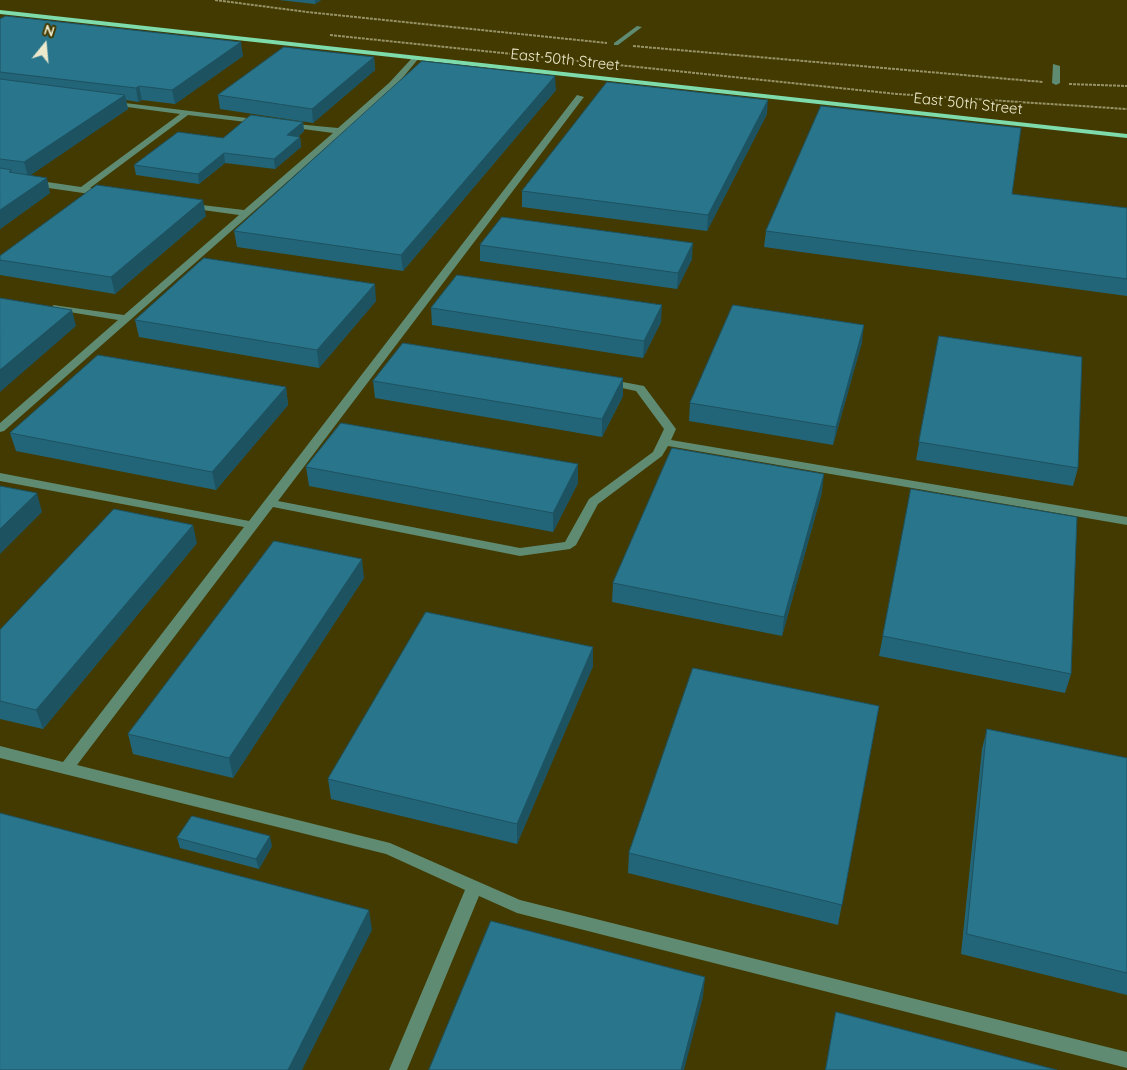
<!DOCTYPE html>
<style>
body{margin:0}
#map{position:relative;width:1127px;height:1070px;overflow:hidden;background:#423a00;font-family:Quicksand,sans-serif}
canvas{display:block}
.north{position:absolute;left:20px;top:20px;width:50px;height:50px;-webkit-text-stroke:4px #423a00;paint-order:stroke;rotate:17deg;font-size:14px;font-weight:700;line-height:20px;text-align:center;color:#ece9cd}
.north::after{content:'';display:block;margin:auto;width:18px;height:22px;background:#ece9cd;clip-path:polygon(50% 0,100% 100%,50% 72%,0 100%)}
</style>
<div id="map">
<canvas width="1127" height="1070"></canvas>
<div class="north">N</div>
</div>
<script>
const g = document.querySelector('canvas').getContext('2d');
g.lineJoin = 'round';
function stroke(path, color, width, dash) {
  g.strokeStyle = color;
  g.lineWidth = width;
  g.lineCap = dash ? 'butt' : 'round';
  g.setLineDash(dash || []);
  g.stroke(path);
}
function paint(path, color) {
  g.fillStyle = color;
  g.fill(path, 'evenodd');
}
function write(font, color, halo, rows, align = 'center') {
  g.font = font + ' Quicksand,sans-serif';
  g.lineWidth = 4.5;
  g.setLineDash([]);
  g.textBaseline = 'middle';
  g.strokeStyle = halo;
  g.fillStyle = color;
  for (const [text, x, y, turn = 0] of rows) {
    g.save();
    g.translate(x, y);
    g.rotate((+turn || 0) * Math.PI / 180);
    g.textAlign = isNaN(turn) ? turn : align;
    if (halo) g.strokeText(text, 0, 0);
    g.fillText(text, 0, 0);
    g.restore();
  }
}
const path = new Path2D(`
 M215 0 307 12 607 43
 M330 35 897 94 1127 109
 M633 46 1043 82
 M1069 84 1127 86`);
const minor = new Path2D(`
 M637 26 642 27 618 45H614V43Z
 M413 57 419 58 395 87 4 431 0 432V423L118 320 57 310 53 309V305L124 315 239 215 188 208 185 207V203L244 210 333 133 288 127 284 125 285 123 338 128 389 83Z
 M1053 64 1060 66V83L1056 85 1052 83Z
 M577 95 584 97 278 501 520 548 565 542 589 499 653 452 664 429 636 391 603 384 602 382 607 379 644 386 676 429 671 440 1127 517V525L668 446 662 456 598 504 576 545 570 549 520 556 273 507 77 765 390 843 520 900 1127 1052V1068L517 913 479 896 407 1070H389L465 890 386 854 0 758V746L63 762 244 527 0 481V473L249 521Z
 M109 101 263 120 267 122 263 124 188 115 90 188 107 191 108 193 104 196 0 181V175L81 187 180 114 112 105H109Z`);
const major = new Path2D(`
 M0 10 1127 134V138L0 14Z`);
const wall = new Path2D(`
 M279 0H321L315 4Z
 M0 19 243 56 175 104 142 100 138 102 126 100 128 109 30 175 50 193 0 229Z
 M374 57 375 70 313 123 220 109 218 95Z
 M556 90 403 271 237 247 234 231Z
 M767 114 707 231 522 207V191Z
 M303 122 304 131 298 137H300L301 147 275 169 225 163 199 184 136 175 134 165 223 138Z
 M1012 194 1127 208V296L764 247 766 231Z
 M206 216 115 294 0 275V256Z
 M480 245 692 259 677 289 480 261Z
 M376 301 319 368 139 337 135 320Z
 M431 308 661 322 643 358 432 325Z
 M939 336 1078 468 1073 486 916 460Z
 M862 342 833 445 689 421 690 403Z
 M373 381 623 396 602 437 375 398Z
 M286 387 288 405 216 490 16 451 10 433Z
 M306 467 578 483 553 532 309 486Z
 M911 489 1071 674 1065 693 879 656Z
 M822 492 782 636 612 602 613 583Z
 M197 543 43 729 0 719V630Z
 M364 578 233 778 133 754 128 734Z
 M593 647V666L517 844 331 799 328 779Z
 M879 706 838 925 628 873 629 853Z
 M987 729 1127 758V995L961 954 982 749Z
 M177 838 272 846 259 869 180 848Z
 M836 1012 1057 1070H825Z`);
const shadedWall = new Path2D(`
 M315 0H321L315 4Z
 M241 42 243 56 175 104 172 90Z
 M374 57 375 70 313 123 312 109Z
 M555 76 556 90 403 271 401 255Z
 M139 86 142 100 138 102 136 88Z
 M125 95 128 109 28 177 24 162Z
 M768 100 767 114 707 231 708 215Z
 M303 122 304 131 288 145 287 135Z
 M300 137 301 147 275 169 274 159Z
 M224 153 225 163 199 184 198 174Z
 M47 178 50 193 0 229V210Z
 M203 200 206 216 115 294 111 277Z
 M693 243 692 259 677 289 678 273Z
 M375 284 376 301 319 368 317 350Z
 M662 305 661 322 643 358 644 341Z
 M72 310 76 326 0 392V370Z
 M864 325 862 342 833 445 836 427Z
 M623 378V396L602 437V419Z
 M286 387 288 405 216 490 212 472Z
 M578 464V483L553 532V513Z
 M824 474 822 492 782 636 784 617Z
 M37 493 42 512 0 554V529Z
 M193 525 197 543 43 729 36 710Z
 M362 559 364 578 233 778 229 758Z
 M593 647V666L517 844V824Z
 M270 836 272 846 259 869 256 859Z
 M369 910 372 930 302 1070H288Z
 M705 977 703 997 684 1070H681Z`);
const building = new Path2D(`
 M6 16 241 42 172 90 139 86 136 88 0 72V19Z
 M284 47 374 57 312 109 218 95Z
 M422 61 555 76 401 255 234 231Z
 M0 79 125 95 24 162 0 159Z
 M607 82 768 100 708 215 522 191Z
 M821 106 1021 128 1012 194 1127 208V279L766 231Z
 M251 115 303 122 287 135 300 137 274 159 224 153 198 174 134 165 178 132 223 138Z
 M0 168 12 170 9 172 47 178 0 210Z
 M97 185 203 200 111 277 0 260V256Z
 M502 217 693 243 678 273 480 245Z
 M204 258 375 284 317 350 135 320Z
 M457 275 662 305 644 341 431 308Z
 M0 298 72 310 0 370Z
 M733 305 864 325 836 427 690 403Z
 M939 336 1082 357 1078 468 919 442Z
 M403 343 623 378 602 419 373 381Z
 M98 355 286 387 212 472 10 433Z
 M341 423 578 464 553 513 306 467Z
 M672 448 824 474 784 617 613 583Z
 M0 486 37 493 0 529Z
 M911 489 1077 517 1071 674 883 636Z
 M114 509 193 525 36 710 0 701V630Z
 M274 541 362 559 229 758 128 734Z
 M426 612 593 647 517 824 328 779Z
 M693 668 879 706 842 905 629 853Z
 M987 729 1127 758V973L967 934Z
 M0 813 369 910 288 1070H0Z
 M192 816 270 836 256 859 177 838Z
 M491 921 705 977 681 1070H429Z
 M836 1012 1057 1070H826Z`);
const farStreetnames = [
 ["East 50th Street",565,60,6],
 ["East 50th Street",968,104,6]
];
stroke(path, '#979267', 2, [3, 1]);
paint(minor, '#5f8b73');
paint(major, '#7ddbac');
paint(wall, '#236578');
paint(shadedWall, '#1d5261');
paint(building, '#29758b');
stroke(building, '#1d5261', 1);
write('15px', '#ece9cd', '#423a00', farStreetnames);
</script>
